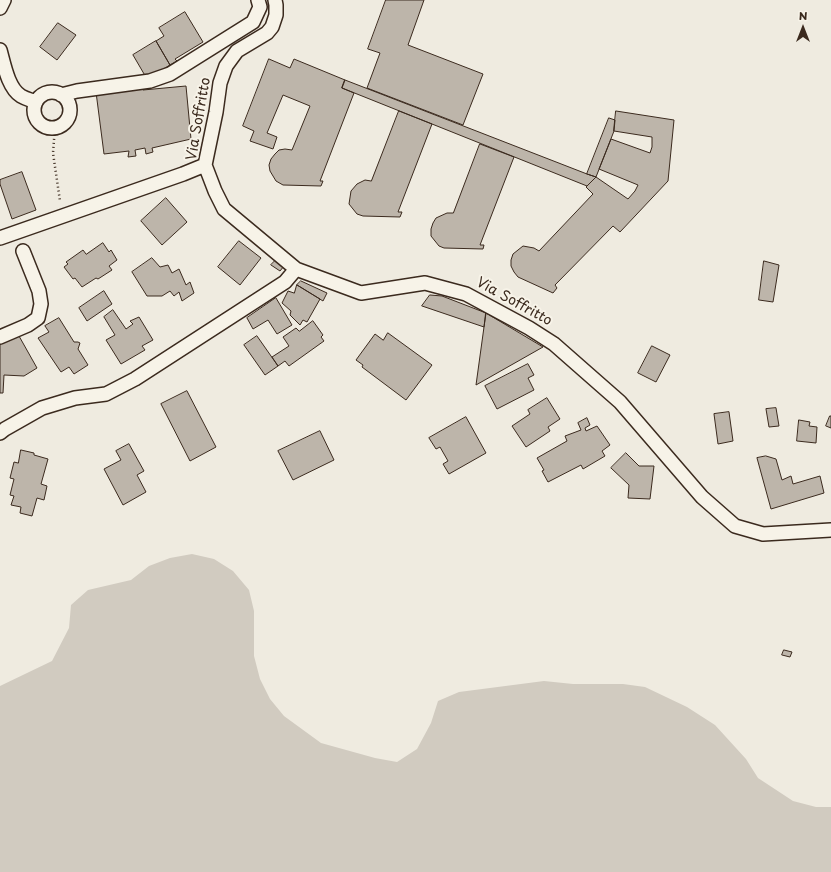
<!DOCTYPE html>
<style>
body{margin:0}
#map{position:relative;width:831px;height:872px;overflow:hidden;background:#efebe0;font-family:"Playpen Sans",sans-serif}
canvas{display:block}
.north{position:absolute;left:783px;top:8px;width:40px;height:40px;-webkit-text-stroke:3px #f7f3e8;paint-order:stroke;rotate:0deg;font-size:11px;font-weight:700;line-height:16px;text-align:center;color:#3b2a1e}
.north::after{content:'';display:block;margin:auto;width:14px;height:18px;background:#3b2a1e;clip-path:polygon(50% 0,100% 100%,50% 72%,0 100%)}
</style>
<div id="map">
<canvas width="831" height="872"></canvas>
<div class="north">N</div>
</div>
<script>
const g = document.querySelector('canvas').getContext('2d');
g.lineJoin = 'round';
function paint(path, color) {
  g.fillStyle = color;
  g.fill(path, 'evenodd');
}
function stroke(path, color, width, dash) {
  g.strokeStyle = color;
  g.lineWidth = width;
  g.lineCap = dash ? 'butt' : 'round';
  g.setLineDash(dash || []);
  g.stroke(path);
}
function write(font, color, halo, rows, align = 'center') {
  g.font = font + ' "Playpen Sans",sans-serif';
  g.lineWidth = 4;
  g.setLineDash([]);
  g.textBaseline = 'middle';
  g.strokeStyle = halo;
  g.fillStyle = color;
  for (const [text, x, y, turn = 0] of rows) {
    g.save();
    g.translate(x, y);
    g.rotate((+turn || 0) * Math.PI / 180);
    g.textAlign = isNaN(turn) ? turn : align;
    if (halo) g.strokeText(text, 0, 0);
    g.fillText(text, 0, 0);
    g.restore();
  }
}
const green = new Path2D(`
 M192 554 214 559 233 571 249 590 254 611V656L260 679 270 699 284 716 321 743 375 758 397 762 417 749 431 723 438 701 459 692 544 681 573 684H623L645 687 687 707 715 725 746 759 758 778 793 801 816 807H831V872H0V686L52 661 69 628 71 605 88 590 131 580 149 566 170 558Z`);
const building = new Path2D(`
 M386 0H424L408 45 483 74 463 125 367 88 380 53 368 49Z
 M185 12 203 42 175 59 177 61 170 65 156 41 164 36 159 28Z
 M58 23 76 35 57 60 40 47Z
 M156 41 170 65 147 79 133 55Z
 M269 59 290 68 294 59 345 80 342 88 354 93 320 181H323L321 186 283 185 276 181 270 171 269 165 271 159 275 154 279 150 285 149 292 150 310 106 283 95 267 133 277 137 273 149 250 141 254 131 243 126Z
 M345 80 587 174 596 177 587 186 342 88Z
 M143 86V90L186 86 191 139 152 148 153 152 146 154 145 148 135 150 136 156 128 157 129 151 104 154 96 92Z
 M399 111 432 124 398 212H402L400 217 363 216 357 214 349 204 351 191 357 184 365 180 371 181Z
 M616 111 674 120 668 181 620 232 613 226 555 285 557 288 553 293 518 277 514 272 511 266V260L513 254 523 246 534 248 539 251 593 194 586 187 596 177 628 199 635 191 638 185 599 169 611 139 650 153 652 147V137L614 131Z
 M609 118 615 120 614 131 596 177 587 174Z
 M480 144 514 157 480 245H484L483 249 444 248 439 246 431 236V229L433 223 436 218 447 213H453Z
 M22 172 36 210 12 219 0 184V180Z
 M166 198 187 222 162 245 141 221Z
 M239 241 261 258 240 285 218 267Z
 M103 243 109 252 111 250 117 260 109 266 112 270 98 279 96 278 82 287 75 278 73 279 64 267 68 264 66 262 83 250 86 254Z
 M152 258 160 267 168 265 172 273 179 269 186 285 190 282 194 293 182 301 179 292 174 296 170 291 162 296H147L132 272Z
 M276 260 284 266 280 271 271 265Z
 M764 261 779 265 773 302 759 300Z
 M301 281 327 293 323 301 297 285Z
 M297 285 320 299 307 322 303 320 300 325 290 315 291 311 282 303 288 291 294 293Z
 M104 291 112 304 87 321 79 308Z
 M430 295 442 296 486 313 484 327 422 306Z
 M276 298 292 325 277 334 268 320 253 329 247 318Z
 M113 310 126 329 133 324 130 321 139 317 153 340 142 346 145 350 121 364 106 340 115 335 104 317Z
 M486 313 543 347 476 385 484 327Z
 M59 318 74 342H78L80 343 78 349 88 365 74 374 69 367 61 372 38 338 49 332 45 326Z
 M313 321 323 335 321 337 324 341 289 366 285 361 278 366 272 357 289 346 283 337 296 328 299 331Z
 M388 333 432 365 406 400 362 367 363 365 356 360 375 334 383 340Z
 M19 336 37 368 24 376 4 375 3 393H0V344Z
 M257 336 278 366 265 375 244 345Z
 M652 346 670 355 656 382 638 373Z
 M528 364 534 375 528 378 534 390 497 409 485 386Z
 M187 391 216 447 190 461 161 404Z
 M547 398 560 419 548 427 550 431 526 447 512 426 530 414 528 410Z
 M776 408 779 426 769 427 766 409Z
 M729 412 733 441 718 444 714 414Z
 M830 416H831V428L826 426Z
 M466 417 486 453 449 474 443 464 448 461 440 447 436 449 429 438Z
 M587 418 590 425 585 428 586 431 597 426 610 445 602 451 605 456 583 469 581 465 548 482 542 471 544 470 537 458 567 441 565 436 581 430 578 423Z
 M799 420 810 422 809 426 817 427 816 443 797 441Z
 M320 431 334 460 293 480 278 451Z
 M129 444 144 471 137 475 146 492 123 505 104 469 121 460 116 451Z
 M21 450 34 453V455L48 459 41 484 47 486 44 500 37 498 32 516 20 513 21 507 11 505 14 496 10 495 14 479 10 478 14 462 18 463Z
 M626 453 639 466H654L650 499 628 498 629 485 611 468Z
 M766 456 776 459 782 480 791 476 793 484 820 476 824 493 771 509 757 458Z
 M784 650 792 652 790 657 782 655Z`);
const path = new Path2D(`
 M55 127 53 153 60 201`);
const minor = new Path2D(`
 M275 0 276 5V15L272 27 267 33 237 51 226 66 220 83 216 112 205 165 215 191 224 209 296 269 361 293 425 283 466 294 529 328 554 344 620 402 702 497 735 526 763 534 831 530
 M0 8 4 0
 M0 50C4 64 8 88 21 96 26 99 31 100 36 102
 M34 110a18 18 0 1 1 36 0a18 18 0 1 1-36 0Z
 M61 95 77 91 150 81 170 74 253 22 260 7 258 0
 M0 238 183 174 205 165
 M0 337 28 325 38 318 41 304 39 291 23 251
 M0 433 5 429 42 408 75 398 106 394 135 379 285 282 296 269`);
const streetNames = [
 ["Via Soffritto",199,119,-80],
 ["Via Soffritto",514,302,29]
];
paint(green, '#d1cbc0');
paint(building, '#bdb5aa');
stroke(building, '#3b2a1e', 1);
stroke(minor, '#3b2a1e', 16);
stroke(path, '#3b2a1e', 2.5, [1, 3]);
stroke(minor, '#f7f3e8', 13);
write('14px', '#3b2a1e', '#f7f3e8', streetNames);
</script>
